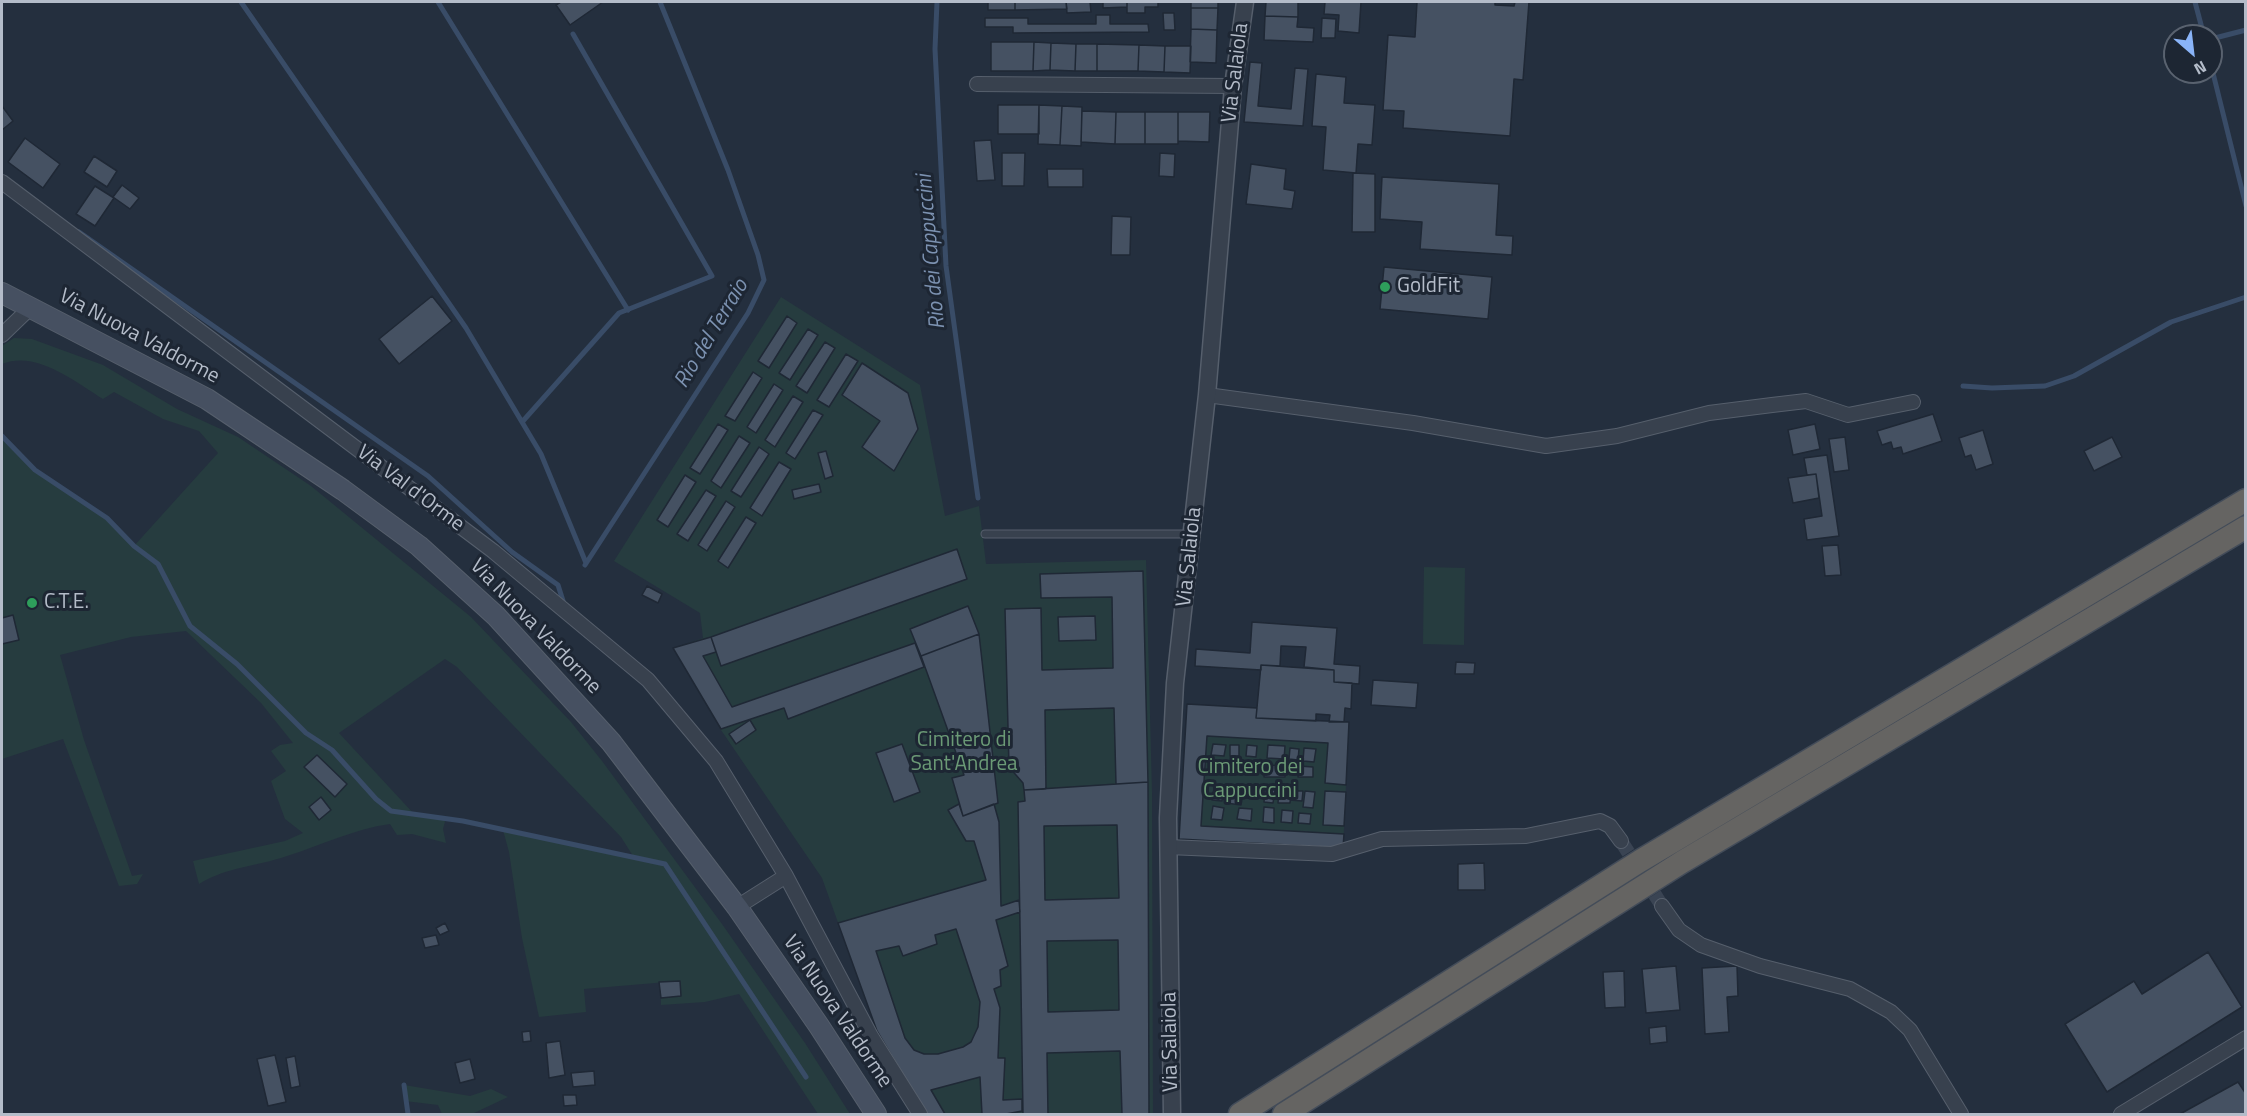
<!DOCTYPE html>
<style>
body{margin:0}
#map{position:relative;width:2247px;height:1116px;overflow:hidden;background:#242f3e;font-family:"Titillium Web",sans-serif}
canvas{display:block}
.frame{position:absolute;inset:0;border:3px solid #b4bcc9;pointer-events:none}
.north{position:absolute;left:2163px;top:24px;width:60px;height:60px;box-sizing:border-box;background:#1d2633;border:2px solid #59626f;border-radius:50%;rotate:152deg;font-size:16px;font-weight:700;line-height:24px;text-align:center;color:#b4bcc9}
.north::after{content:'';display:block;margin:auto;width:21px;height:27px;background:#8ab4f8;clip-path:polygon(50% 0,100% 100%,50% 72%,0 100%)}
</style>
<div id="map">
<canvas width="2247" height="1116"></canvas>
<div class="frame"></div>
<div class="north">N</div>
</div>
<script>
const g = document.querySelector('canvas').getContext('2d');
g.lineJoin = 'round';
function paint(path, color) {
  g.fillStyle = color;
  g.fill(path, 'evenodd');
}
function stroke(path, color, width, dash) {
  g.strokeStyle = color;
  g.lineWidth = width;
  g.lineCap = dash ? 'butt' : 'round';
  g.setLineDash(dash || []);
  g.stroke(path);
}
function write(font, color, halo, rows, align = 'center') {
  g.font = font + ' "Titillium Web",sans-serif';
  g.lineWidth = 6;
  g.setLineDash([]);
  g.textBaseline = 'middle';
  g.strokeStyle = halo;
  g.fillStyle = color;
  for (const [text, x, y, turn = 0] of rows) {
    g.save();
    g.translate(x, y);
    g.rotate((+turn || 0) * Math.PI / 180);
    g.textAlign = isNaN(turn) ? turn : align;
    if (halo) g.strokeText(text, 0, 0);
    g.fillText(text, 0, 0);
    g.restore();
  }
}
const green = new Path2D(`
 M781 297 920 385 945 516 979 506 986 564 1146 560 1152 792 1153 1114H926L877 1031 822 878 721 730 673 648 703 638 700 613 614 561Z
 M14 338 32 339 103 365 177 409 238 437 311 486 471 617 571 722 602 761 722 924 805 1043 850 1114H818L739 994 705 1002 661 1005V998L681 996 679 981 584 989 586 1012 539 1017 522 938 509 852 503 830 633 856 621 837 457 667 445 659 339 733 414 814 446 818 443 829 446 843 412 834 397 835 390 824C354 829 322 845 287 856 255 867 229 866 199 884L193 861 285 841 303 833 285 819 271 781 286 771 271 751 280 745 293 743 261 703 186 631 131 637 60 655 84 740 132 876 143 874 137 884 119 886 63 739 2 759V436L35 470 107 518 134 546 218 453 199 431 163 419 114 392 103 399C74 381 36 350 2 364V346Z
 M1424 567 1465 568 1464 645 1423 644Z
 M1187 704 1257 708 1256 718 1349 722 1343 848 1179 839Z
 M404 1085 470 1096 491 1089 508 1097 472 1114H442L438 1105 405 1101Z`);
const stream = new Path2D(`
 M241 2 466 328 541 454 586 563
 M438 2 628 310
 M937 2 935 49 946 266 978 498
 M2195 2 2204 36
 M2211 39 2246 30
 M2211 65 2246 206
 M79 232 428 476 512 552 558 585 564 604
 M1963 386 1992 388 2045 386 2074 376 2171 322 2246 297
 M523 421 619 313 712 276 573 34
 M2 436 35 470 107 518 134 546 158 564 190 626 237 664 306 733 332 750 376 799 391 811 463 821 665 864 806 1077
 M585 565 748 313 764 280 758 255 728 170 660 2
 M404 1085 408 1114`);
const building = new Path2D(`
 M561 2H603L570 25 556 5Z
 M988 2H1015V10H988Z
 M1015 2H1066L1067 9 1015 10Z
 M1066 2H1090L1091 12 1067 13Z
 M1103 2H1127V7L1103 8Z
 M1127 2H1158V7H1145V13H1127Z
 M1191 2H1218V8H1191Z
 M1266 2H1298V17L1265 16Z
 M1325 2H1361L1359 33 1338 31 1339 15 1324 14Z
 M1417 2H1495V5L1514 6 1515 2H1529L1523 80 1514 79 1510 136 1403 128 1404 111 1383 110 1388 35 1415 37Z
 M1191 8H1218L1217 30 1191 29Z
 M1163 13H1174L1175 30H1164Z
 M1096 15H1110V24H1148L1149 32 1013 33V27H985V18H1028V24H1096Z
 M1265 16 1298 17 1297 27 1314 28 1313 42 1264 40Z
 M1322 18 1336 19 1335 38H1321Z
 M1191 29 1217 30 1216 63 1190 62Z
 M991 42H1034L1033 71H991Z
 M1034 42 1051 43 1050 70 1033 71Z
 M1051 43 1076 44 1075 71 1050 70Z
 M1076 44H1097V71H1075Z
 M1097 44 1139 45 1138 71H1097Z
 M1139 45 1165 46 1164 72 1138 71Z
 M1165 46H1191L1190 73 1164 72Z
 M1250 62 1262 63 1258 106 1291 109 1295 68 1308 69 1303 126 1244 122Z
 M1316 74 1346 77 1344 103 1375 105 1372 145 1358 144 1356 173 1323 170 1326 127 1312 126Z
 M998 105H1039V134H998Z
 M1039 105 1062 106 1060 145 1038 144Z
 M2 106 13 121 2 130Z
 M1062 106 1082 107 1081 146 1060 145Z
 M1082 111 1116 112 1115 144 1081 142Z
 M1116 112H1145V144H1115Z
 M1145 112H1178V144H1145Z
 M1178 112H1210L1209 142 1178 141Z
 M25 138 60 164 43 188 8 162Z
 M991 140 995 180 977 181 974 141Z
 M1002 153H1025L1024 186H1002Z
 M1160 153 1175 154 1174 177 1159 176Z
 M94 156 117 171 107 187 84 172Z
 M1251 164 1286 169 1284 189 1295 191 1292 209 1246 204Z
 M1047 169H1083V187H1048Z
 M1353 173 1375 174V232H1352Z
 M1382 177 1499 184 1496 235 1513 236 1512 255 1420 249 1422 222 1380 219Z
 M122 185 139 198 130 209 113 197Z
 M95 186 114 198 95 226 76 214Z
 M1112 216 1131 217 1130 255H1111Z
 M1384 267 1492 277 1488 319 1380 309Z
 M432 296 452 321 399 364 379 339Z
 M787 316 797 323 769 368 758 361Z
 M808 329 818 335 790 380 779 373Z
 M825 342 835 348 807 393 796 386Z
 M846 354 858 361 829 407 817 400Z
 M862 363 908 393 918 429 894 471 862 447 880 421 842 395Z
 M753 372 762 378 735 421 725 416Z
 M774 384 783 390 756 433 747 427Z
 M793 396 803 402 775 447 765 440Z
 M813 410 823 415 795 459 786 453Z
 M1933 414 1942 441 1903 454 1901 447 1893 449 1891 442 1882 445 1877 431Z
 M718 424 728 430 700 474 690 468Z
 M1815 424 1820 449 1793 455 1788 430Z
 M1983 430 1993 464 1976 470 1971 455 1965 457 1959 438Z
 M739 436 750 443 721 488 711 481Z
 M1845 437 1849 470 1834 472 1829 439Z
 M2112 437 2122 457 2094 471 2084 451Z
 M759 447 769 454 741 497 731 491Z
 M826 451 833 476 825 479 818 453Z
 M1827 455 1839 536 1807 540 1804 519 1822 516 1816 474 1807 475 1804 458Z
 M779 462 791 469 762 516 750 508Z
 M1816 474 1819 498 1793 503 1788 478Z
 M685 475 696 482 668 527 657 520Z
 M819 484 821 492 794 499 792 490Z
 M706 490 716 496 688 541 677 534Z
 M726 501 735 507 707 551 698 545Z
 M746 517 756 523 728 568 718 561Z
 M1838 545 1841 575 1825 576 1822 546Z
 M957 549 967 579 721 666 711 637Z
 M1143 571 1148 782 1116 784 1114 708 1045 710 1046 789 1024 790 1023 783 1009 767 1005 609 1041 608 1042 670 1113 668 1112 597 1041 598 1040 574Z
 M647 586 662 594 658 603 642 595Z
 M968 606 979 634 921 656 910 629Z
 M13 615 19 640 2 644V618Z
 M1095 616 1096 640 1059 641 1058 617Z
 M1252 622 1337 628 1334 664 1360 666 1359 684 1334 682V670L1304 667 1306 647 1281 646 1280 666 1261 665V670L1195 666 1196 649 1250 653Z
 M979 634 998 803 963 816 952 778 964 775 921 656Z
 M711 637 716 652 703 656 732 707 915 643 924 667 788 719 784 708 721 729 673 648Z
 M1456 662 1475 663 1474 674H1455Z
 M1261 665 1334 670V682L1352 683 1351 709 1345 708 1344 722H1329L1330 715 1316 714V721L1256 718Z
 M1373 680 1418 683 1416 708 1371 705Z
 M1187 704 1257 708 1256 718 1349 722 1346 785 1325 783 1328 743 1207 736 1201 826 1344 834 1343 848 1179 839Z
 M750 720 756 730 736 744 729 734Z
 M902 744 920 792 894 802 876 753Z
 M1213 744 1226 745 1224 756 1211 755Z
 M1230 745H1239V756H1230Z
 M1247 745 1257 746 1256 757 1246 756Z
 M1268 745 1285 746 1284 759 1267 758Z
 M1290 748 1299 749 1298 760 1289 759Z
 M1304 748 1316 749 1314 762 1303 761Z
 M317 755 347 784 335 797 304 767Z
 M1214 763H1223V775L1213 774Z
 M1230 763 1238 764 1237 775H1229Z
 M1245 764H1255V775H1245Z
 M1265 765 1285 766V777H1264Z
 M1299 766 1313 767V777H1298Z
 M1148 782 1149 1114H1122L1120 1051 1047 1053 1048 1114H1023L1018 802 1025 801 1024 790ZM1117 825 1119 898 1045 900 1044 826ZM1118 940 1119 1010 1048 1012 1047 941Z
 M1214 789 1223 790 1222 801 1212 800Z
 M1228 789 1243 791 1241 805 1226 803Z
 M1247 789H1255V799L1246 798Z
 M1265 789 1275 790 1273 803 1264 802Z
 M1279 789 1291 791 1290 803H1278Z
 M1291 791H1303L1302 801 1290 800Z
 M1305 791 1315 792 1313 808 1303 807Z
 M1325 791 1346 792 1344 826 1323 825Z
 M321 797 331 810 319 820 309 807Z
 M959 804 963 816 994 804 999 822 1001 906 1019 900 1020 912 996 920 1008 966 1000 970 1001 986 994 989 1000 1008 998 1058H1005L1003 1100 1022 1099V1111L1006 1114H982L980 1077 931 1090 945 1114H926L877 1031 838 923 986 880 974 841H966L948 810ZM956 929 980 1002 978 1027 971 1042 963 1047 938 1054H924L914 1050 905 1038 876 951 899 946 903 956 937 944 935 935Z
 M1213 806 1224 808 1222 820 1211 819Z
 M1264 807 1274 808V823L1263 822Z
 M1239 808 1252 809 1251 821 1237 819Z
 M1282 810 1293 811 1292 823 1281 822Z
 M1299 813 1311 814 1310 824 1298 823Z
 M1484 863 1485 890H1458V864Z
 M445 923 449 931 440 935 436 928Z
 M436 935 439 945 425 948 422 938Z
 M2208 952 2242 1007 2107 1092 2065 1024 2134 981 2142 994Z
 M1676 966 1680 1010 1646 1013 1642 969Z
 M1737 966 1738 996 1727 997 1729 1032 1705 1034 1702 968Z
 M1624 971 1625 1007 1605 1008 1603 972Z
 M680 981 681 996 661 998 659 982Z
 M1666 1026 1667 1042 1650 1044 1649 1028Z
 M530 1031 531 1041 523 1042 522 1032Z
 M560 1041 565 1075 549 1078 546 1043Z
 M275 1055 286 1102 268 1106 257 1059Z
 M295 1056 300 1086 291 1088 286 1058Z
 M470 1059 475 1079 460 1083 455 1063Z
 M594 1071 595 1085 573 1087 571 1073Z
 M2238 1082 2246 1094V1114H2180Z
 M563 1095H576L577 1105 564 1106Z`);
const minorTunnel = new Path2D(`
 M1621 841 1662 906`);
const service = new Path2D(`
 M985 534H1190`);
const minor = new Path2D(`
 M977 84 1233 86
 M2 182 493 551 648 680 716 761 786 876 871 1036 920 1114
 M2 335 31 307
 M1207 395 1413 423 1546 446 1617 436 1709 413 1772 405 1806 401 1848 415 1913 402
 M1168 847 1332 854 1382 839 1526 836 1600 821 1610 826 1621 841
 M1662 906 1679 930 1701 945 1760 966 1850 989 1891 1012 1910 1030 1961 1114
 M737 907 786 876
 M2121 1114 2246 1038`);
const tertiary = new Path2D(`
 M1172 1114 1168 818 1175 683 1207 395 1233 86 1245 2`);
const secondary = new Path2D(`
 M2 293 207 399 343 490 419 546 496 616 611 742 737 907 819 1026 876 1114`);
const trunk = new Path2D(`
 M1240 1114 1640 861 2246 500
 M1284 1114 1682 862 2246 527`);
const markers = [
 [1385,287,6,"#2e9e5b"],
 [32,603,6,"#2e9e5b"]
];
const streetNames = [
 ["Via Salaiola",1236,73,-83],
 ["Via Nuova Valdorme",139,337,28],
 ["Via Val d'Orme",410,489,37],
 ["Via Salaiola",1190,557,-84],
 ["Via Nuova Valdorme",535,627,46],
 ["Via Nuova Valdorme",837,1012,56],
 ["Via Salaiola",1171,1042,-91]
];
const poiNames = [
 ["GoldFit",1397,287],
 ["C.T.E.",44,603]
];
const parkNames = [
 ["Cimitero di",964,741],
 ["Sant'Andrea",964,765],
 ["Cimitero dei",1250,768],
 ["Cappuccini",1250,792]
];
const waterNames = [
 ["Rio dei Cappuccini",932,252,-95],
 ["Rio del Terraio",712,334,-59]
];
paint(green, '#263c3f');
stroke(stream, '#394c67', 5);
paint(building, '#455162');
stroke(building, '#1f2835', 1.5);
stroke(minorTunnel, '#3a4453', 14, [14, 7]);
stroke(service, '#565f6c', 9);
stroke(minor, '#565f6c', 16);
stroke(tertiary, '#565f6c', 19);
stroke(secondary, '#565f6c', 22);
stroke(trunk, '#434c59', 25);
stroke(service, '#38414e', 7);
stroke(minor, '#38414e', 14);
stroke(tertiary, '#38414e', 16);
stroke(secondary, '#465061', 20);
stroke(trunk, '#656462', 22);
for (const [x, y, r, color] of markers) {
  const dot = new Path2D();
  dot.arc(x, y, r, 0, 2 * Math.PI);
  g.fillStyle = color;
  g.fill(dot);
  stroke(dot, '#1d2633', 2);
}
write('21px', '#b4bcc9', '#1d2633', streetNames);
write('21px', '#b4bcc9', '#1d2633', poiNames, 'left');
write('21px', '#6b9a76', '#1d2633', parkNames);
write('italic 22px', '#7c92b1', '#1d2633', waterNames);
</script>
